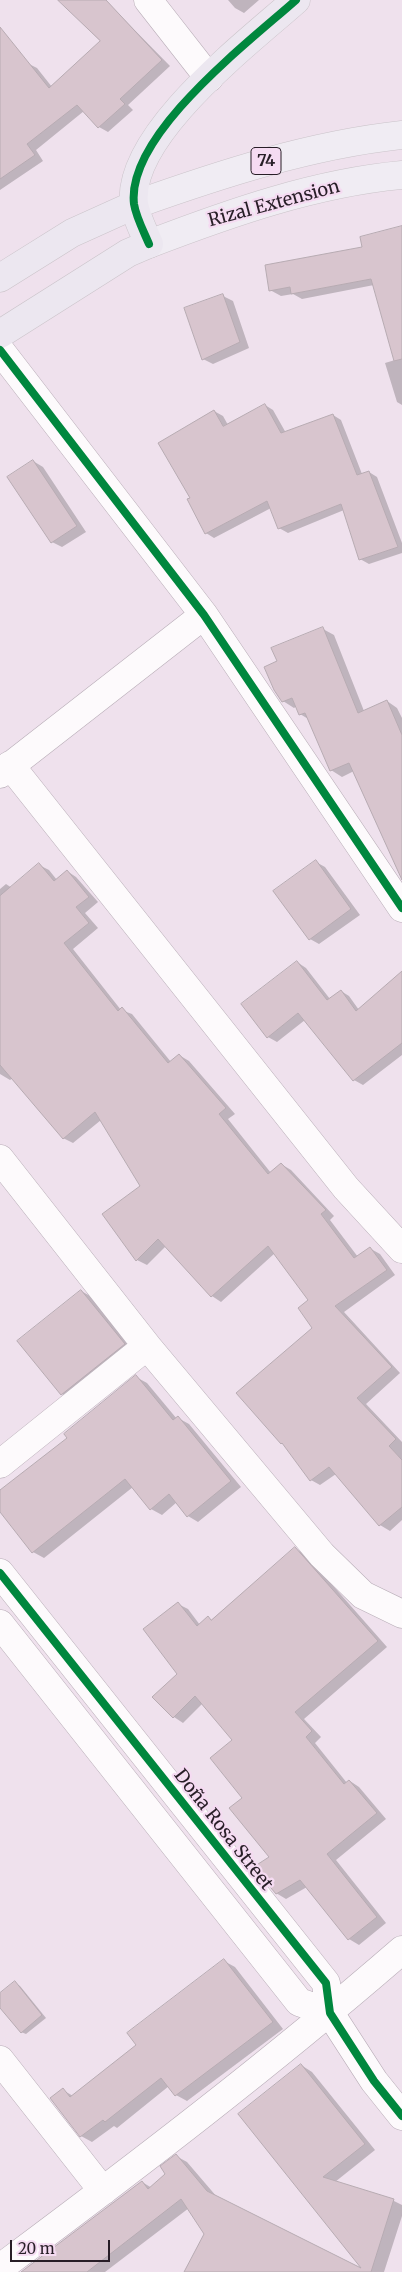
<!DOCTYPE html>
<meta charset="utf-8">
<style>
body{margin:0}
#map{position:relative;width:402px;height:2272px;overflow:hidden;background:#efe1ed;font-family:Merriweather,serif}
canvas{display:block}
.scale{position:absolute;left:10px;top:2240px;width:100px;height:22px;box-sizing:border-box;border:2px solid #281e27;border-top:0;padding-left:6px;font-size:15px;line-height:18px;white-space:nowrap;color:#281e27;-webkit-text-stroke:4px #f5dbf2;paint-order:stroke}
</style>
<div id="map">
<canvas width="402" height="2272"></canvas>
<div class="scale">20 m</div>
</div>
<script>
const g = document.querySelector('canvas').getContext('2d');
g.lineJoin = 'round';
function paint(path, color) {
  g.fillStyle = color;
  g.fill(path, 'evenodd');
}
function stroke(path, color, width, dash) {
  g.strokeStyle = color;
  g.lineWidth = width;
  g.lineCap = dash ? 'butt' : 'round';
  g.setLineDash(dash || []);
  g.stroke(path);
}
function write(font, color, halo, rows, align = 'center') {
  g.font = font + ' Merriweather,serif';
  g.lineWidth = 4.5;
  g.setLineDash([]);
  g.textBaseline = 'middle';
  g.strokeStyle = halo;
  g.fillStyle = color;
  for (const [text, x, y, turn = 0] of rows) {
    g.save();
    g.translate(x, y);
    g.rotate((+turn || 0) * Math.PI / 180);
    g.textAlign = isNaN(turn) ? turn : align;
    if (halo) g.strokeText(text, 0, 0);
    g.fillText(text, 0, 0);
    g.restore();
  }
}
const shadow = new Path2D(`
 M60 0H105L170 66 128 105 133 110 108 132 99 127 84 111 36 150 43 161 0 190V106L27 63 37 68 52 87 102 41Z
 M228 0H259L244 13 235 8Z
 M402 227V405L397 402 385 363 395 360 374 285 302 299 293 294 281 296 270 290 364 248Z
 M223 296 233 301 249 348 213 364 203 359Z
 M265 405 273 410 286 433 333 415 341 420 362 474 369 472 377 477 402 543V553L369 564 360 559 344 510 288 533 279 528 271 508 214 538 206 533 192 498 214 411 223 416 228 425Z
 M33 461 43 467 86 532 62 547 52 542Z
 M323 629 334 635 364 711 387 701 397 708 402 718V846L354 771 342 777 331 770 310 720 300 714 297 706 294 708 283 701 278 662Z
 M316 862 325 867 360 915 319 944 310 939Z
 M39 865 49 870 57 880 67 871 76 877 98 902 85 913 98 928 73 949 121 1010 132 1014 171 1062 179 1055 189 1061 235 1114 228 1119 271 1173 281 1164 291 1170 334 1216 330 1220 358 1257 371 1249 380 1254 395 1275 344 1312 400 1373 366 1404 402 1442V1520L390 1531 380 1525 336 1474 320 1485 311 1480 286 1446 282 1443 313 1328 310 1300 275 1253 221 1302 212 1296 166 1246 147 1265 137 1260 103 1214 142 1186 101 1120 73 1143 63 1138 13 1078 10 1080 0 1074V889L6 884 12 888Z
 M297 962 306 968 330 999 341 991 349 996 359 1010 402 972V1055L363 1085 354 1080 305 1020 277 1042 268 1037Z
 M81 1291 94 1298 136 1351 74 1401 62 1394Z
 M136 1377 147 1383 177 1419 178 1418 189 1424 241 1487 198 1522 188 1516 177 1502 162 1515 151 1509 133 1487 44 1558 33 1552 0 1510V1492L69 1438Z
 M295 1549 305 1554 387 1647 304 1719 321 1737 315 1743 347 1783 350 1781 359 1787 386 1819 336 1860 386 1923 359 1945 349 1939 307 1887 286 1899 276 1893 271 1857 244 1798 234 1740 203 1703 183 1723 174 1717 179 1674 178 1604 188 1609 200 1625 208 1618 212 1620Z
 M224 1961 235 1967 283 2029 187 2101 176 2095 169 2086 117 2128 114 2126 92 2142 81 2136 63 2090 73 2096 138 2045Z
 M15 1983 20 1986 46 2018 26 2034 21 2032 0 2006V1995Z
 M301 2065 312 2072 375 2150 335 2182 394 2201 402 2205V2216L384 2272H186L205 2234 189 2208 105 2272H23L142 2182 152 2188 167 2175 176 2156 187 2162 217 2197 366 2272 240 2114Z`);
const building = new Path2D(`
 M58 0H106L162 60 120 99 125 104 98 128 77 105 27 144 35 155 0 179V27L49 88 100 41Z
 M402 226V359L394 361 371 279 291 294 290 287 269 291 265 265 362 247 360 237Z
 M223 294 240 342 202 360 184 308Z
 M265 404 281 433 333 414 357 475 369 471 398 547 359 560 341 504 278 529 267 501 205 534 187 499 190 498 158 443 214 410 223 426Z
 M33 460 77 526 51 543 7 477Z
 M323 627 358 713 387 700 402 735V880L349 763 330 771 305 713 299 715 292 698 282 702 274 690 264 667 277 661 271 648Z
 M316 860 351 909 309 940 273 891Z
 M39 863 54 881 67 870 89 897 76 907 89 923 64 943 118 1011 122 1007 168 1063 179 1054 226 1108 219 1114 268 1174 281 1163 326 1210 321 1214 354 1258 370 1247 387 1270 335 1306 392 1367 357 1398 396 1439 389 1446 402 1460V1507L379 1526 329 1467 310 1481 282 1443 281 1444 236 1393 312 1328 298 1308 308 1300 268 1246 211 1297 158 1239 136 1261 102 1214 140 1186 95 1112 63 1139 0 1065V896Z
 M297 961 327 1000 341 990 356 1011 402 971V1043L353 1081 298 1013 267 1038 241 1004Z
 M81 1290 125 1344 61 1395 17 1341Z
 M136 1375 173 1420 178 1416 231 1481 187 1517 169 1494 150 1510 125 1479 32 1553 0 1512V1490L67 1438 64 1434Z
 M295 1547 378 1641 295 1712 312 1731 306 1737 344 1784 349 1780 377 1813 327 1854 377 1917 348 1940 300 1880 276 1894 261 1876 255 1866 269 1857 229 1808 242 1798 210 1758 232 1740 195 1696 173 1718 152 1697 177 1674 143 1629 178 1602 197 1626 208 1616 211 1620Z
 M224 1959 273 2022 175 2096 161 2078 105 2122 103 2120 80 2137 50 2098 63 2088 70 2097 136 2045 127 2033Z
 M15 1981 42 2015 21 2033 0 2008V1993Z
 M301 2064 365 2144 323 2177 394 2199 371 2272H184L204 2234 181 2199 87 2272H21L142 2181 148 2189 165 2174 160 2166 176 2154 207 2191 361 2268 238 2114Z`);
const minor = new Path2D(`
 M148 0 209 78
 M0 350 204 615 402 908
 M10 765 346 1188 402 1249
 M0 774 204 615
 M0 1159 147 1346 322 1555 363 1595 402 1614
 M0 1464 147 1346
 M0 2060 103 2191
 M0 2268C137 2166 273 2062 402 1950`);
const tertiary = new Path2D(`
 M0 1573 326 1983 330 2013 374 2081 402 2116
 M0 1624 299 2002 330 2013`);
const primary = new Path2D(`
 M134 205C221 174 310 145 402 135
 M149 244C230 213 315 183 402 175`);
const trunk = new Path2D(`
 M0 278 72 233 134 205
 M0 334 128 253 149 244C144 232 136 217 134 204 126 135 249 42 296 0`);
const cycleway = new Path2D(`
 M149 244C144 232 136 217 134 204 126 135 249 42 296 0
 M0 350 204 615 402 908
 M0 1573 326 1983 330 2013 374 2081 402 2116`);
const shields = [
 [266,161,30]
];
const shieldNames = [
 ["74",266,161]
];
const streetNames = [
 ["Rizal Extension",274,204,-15],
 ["Doña Rosa Street",223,1830,52]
];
paint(shadow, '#0003');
paint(building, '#d8c5ce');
stroke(building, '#b7abb2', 1);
stroke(minor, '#b8adb7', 29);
stroke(tertiary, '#b8adb7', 29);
stroke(primary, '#cac3c9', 29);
stroke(trunk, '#cac3c9', 29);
stroke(minor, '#fdfafc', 28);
stroke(tertiary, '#fdfafc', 28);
stroke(primary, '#f0ecf3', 28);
stroke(trunk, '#ece7f0', 28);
stroke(cycleway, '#00873e', 8);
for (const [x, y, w] of shields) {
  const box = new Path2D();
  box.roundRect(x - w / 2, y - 13.5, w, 27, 4);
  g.fillStyle = '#f5dbf2';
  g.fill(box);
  stroke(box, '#281e27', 1);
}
write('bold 16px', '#281e27', null, shieldNames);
write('18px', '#281e27', '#f5dbf2', streetNames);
</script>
